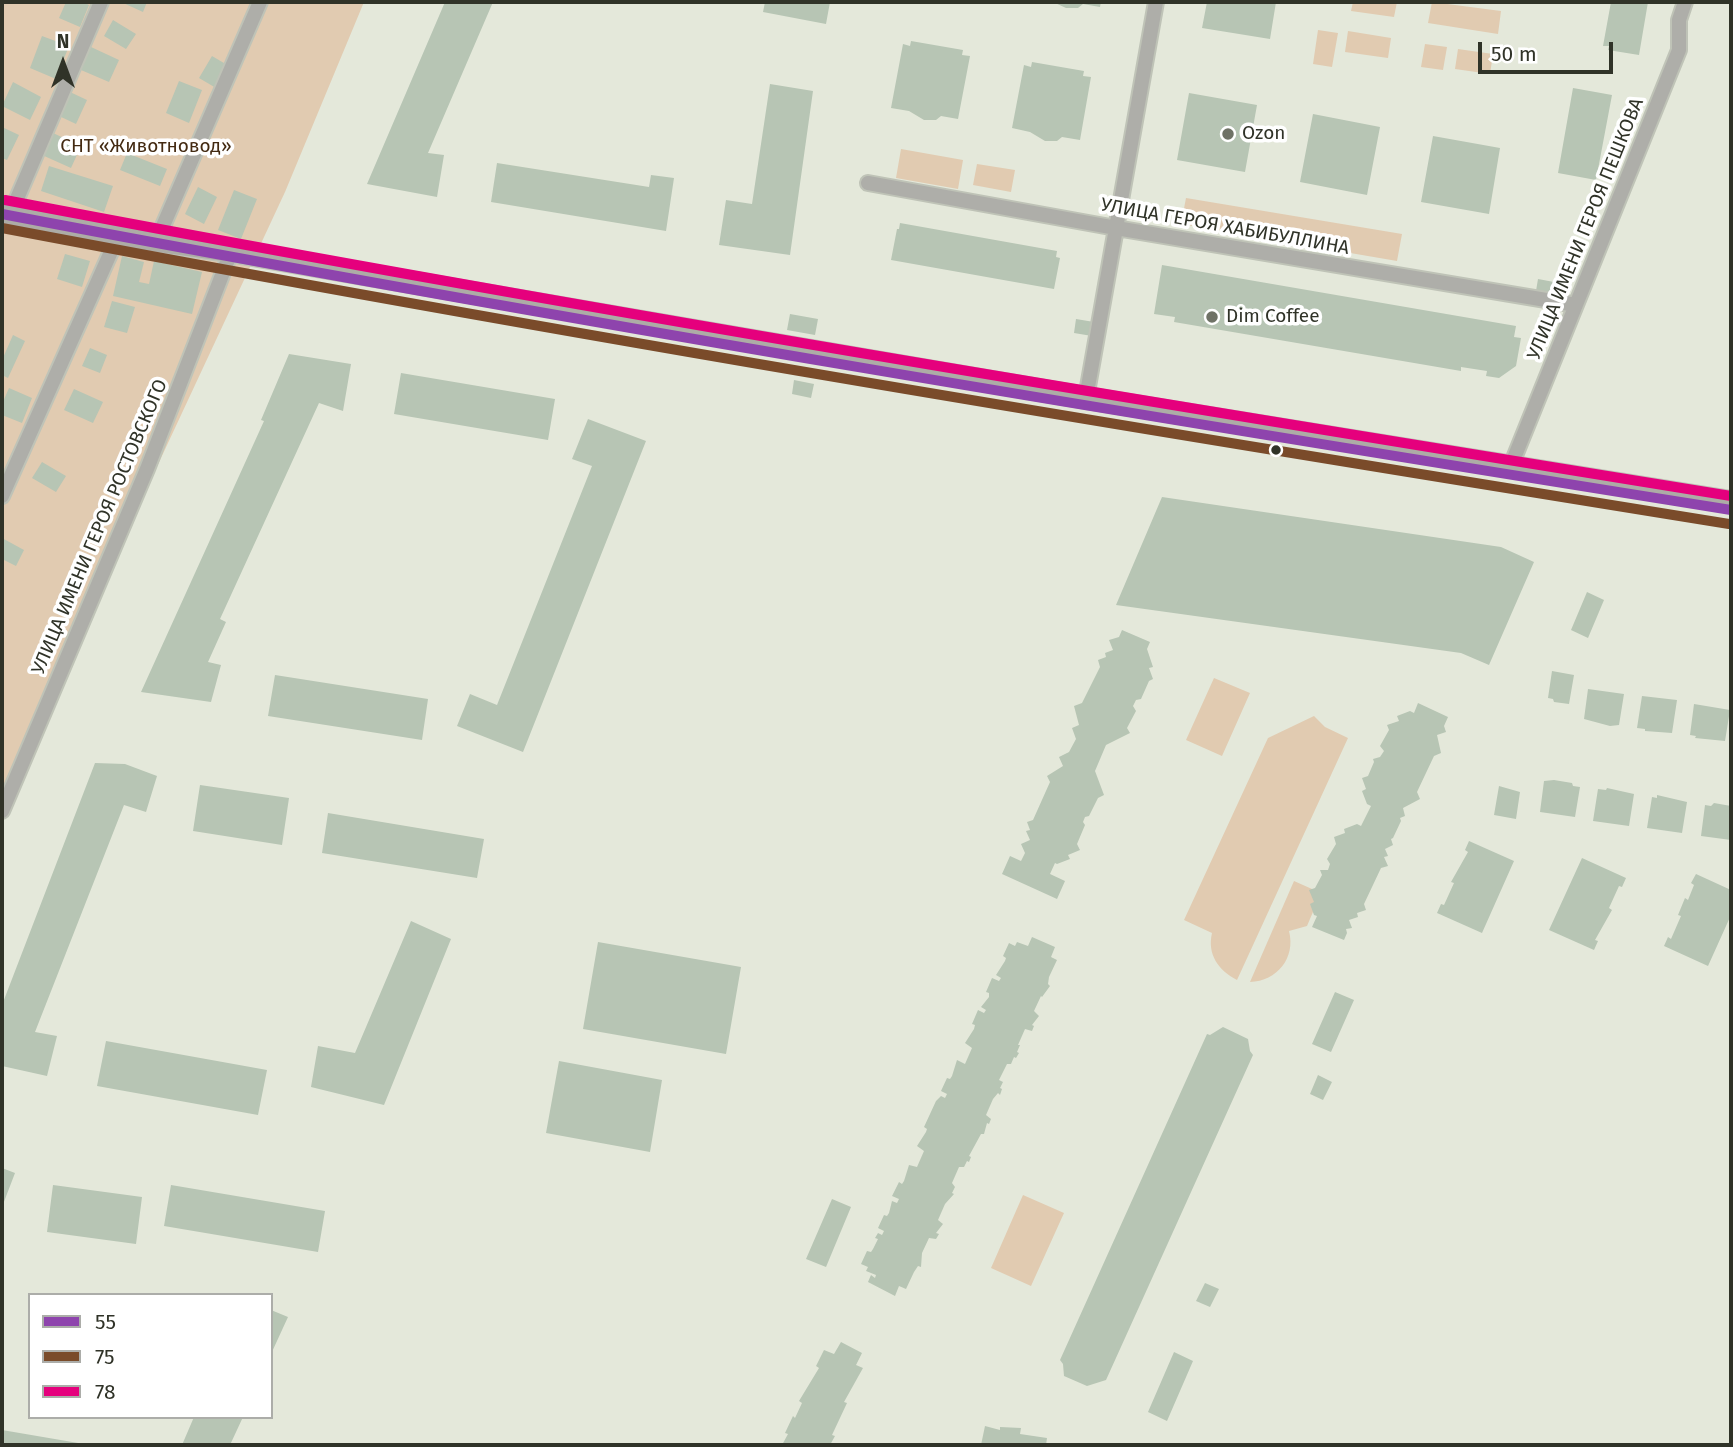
<!DOCTYPE html>
<meta charset="utf-8">
<style>
body{margin:0}
#map{position:relative;width:1733px;height:1447px;overflow:hidden;background:#e4e8da;font-family:"Fira Sans",sans-serif}
canvas{display:block}
.frame{position:absolute;inset:0;border:4px solid #303328;pointer-events:none}
.legend{position:absolute;left:28px;top:1293px;width:245px;height:126px;box-sizing:border-box;background:#fff;border:2px solid #acada9;margin:0;padding:9px 12px;list-style:none;font-size:21px;color:#303328}
.legend li{display:flex;align-items:center;gap:14px;height:35px}
.legend b{width:35px;border:2px solid #acada9}
.north{position:absolute;left:28px;top:28px;width:70px;height:70px;-webkit-text-stroke:5px #fff;paint-order:stroke;rotate:0deg;font-size:19px;font-weight:700;line-height:28px;text-align:center;color:#303328}
.north::after{content:'';display:block;margin:auto;width:24px;height:32px;background:#303328;clip-path:polygon(50% 0,100% 100%,50% 72%,0 100%)}
.scale{position:absolute;left:1478px;top:42px;width:135px;height:32px;box-sizing:border-box;border:4px solid #303328;border-top:0;padding-left:9px;font-size:21px;line-height:24px;white-space:nowrap;color:#303328;-webkit-text-stroke:5px #fff;paint-order:stroke}
</style>
<div id="map">
<canvas width="1733" height="1447"></canvas>
<div class="frame"></div>
<ul class="legend">
<li><b style="height:9px;background:#8e44ad"></b>55</li>
<li><b style="height:9px;background:#7a4b2a"></b>75</li>
<li><b style="height:9px;background:#e5007d"></b>78</li>
</ul>
<div class="north">N</div>
<div class="scale">50 m</div>
</div>
<script>
const g = document.querySelector('canvas').getContext('2d');
g.lineJoin = 'round';
function paint(path, color) {
  g.fillStyle = color;
  g.fill(path, 'evenodd');
}
function stroke(path, color, width, dash) {
  g.strokeStyle = color;
  g.lineWidth = width;
  g.lineCap = dash ? 'butt' : 'round';
  g.setLineDash(dash || []);
  g.stroke(path);
}
function write(font, color, halo, rows, align = 'center') {
  g.font = font + ' "Fira Sans",sans-serif';
  g.lineWidth = 7;
  g.setLineDash([]);
  g.textBaseline = 'middle';
  g.strokeStyle = halo;
  g.fillStyle = color;
  for (const [text, x, y, turn = 0] of rows) {
    g.save();
    g.translate(x, y);
    g.rotate((+turn || 0) * Math.PI / 180);
    g.textAlign = isNaN(turn) ? turn : align;
    if (halo) g.strokeText(text, 0, 0);
    g.fillText(text, 0, 0);
    g.restore();
  }
}
const green = new Path2D(`
 M2 2H364L285 192 2 799Z
 M1353 2H1397L1394 17 1351 11Z
 M1432 2 1501 11 1498 34 1428 23Z
 M1318 30 1338 33 1332 67 1313 64Z
 M1348 31 1391 38 1388 58 1345 52Z
 M1425 44 1447 47 1443 70 1421 67Z
 M1458 49 1493 54 1490 74 1455 69Z
 M901 149 963 160 958 189 896 178Z
 M977 164 1015 170 1011 192 973 185Z
 M1186 198 1402 234 1397 261 1181 224Z
 M1214 678 1250 693 1222 756 1186 740Z
 M1314 716 1325 727 1348 738 1237 980C1218 970 1207 954 1212 933L1184 920 1268 738Z
 M1294 881 1321 893 1307 926 1289 931C1296 958 1277 981 1250 982Z
 M1023 1195 1064 1213 1031 1286 991 1268Z`);
const building = new Path2D(`
 M66 2H83L89 5 80 27 59 18Z
 M121 2H147L143 12Z
 M445 2H493L428 153 444 155 437 197 367 184Z
 M765 2H830L826 24 763 12Z
 M1053 2H1101L1100 7 1083 4 1078 8H1066Z
 M1207 2H1276L1270 39 1202 28Z
 M1611 2H1648L1639 55 1608 50 1609 46H1603Z
 M113 20 136 34 126 49 104 36Z
 M42 36 69 46 56 79 30 68Z
 M911 41 963 50 962 55 970 56 958 119 941 116 936 120H924L909 111 891 108 903 44 910 46Z
 M91 47 119 60 109 82 81 70Z
 M212 56 229 66 216 88 199 78Z
 M1032 62 1084 71 1083 76 1091 77 1080 140 1062 137 1057 141H1045L1030 132 1012 128 1024 65 1031 67Z
 M179 81 202 90 189 123 166 113Z
 M13 82 41 97 30 120 2 106Z
 M770 84 813 91 790 255 719 245 726 200 752 204Z
 M1573 88 1612 95 1596 180 1558 173Z
 M70 92 87 100 76 124 59 116Z
 M1189 93 1257 105 1245 172 1177 160Z
 M1313 114 1380 127 1367 195 1300 182Z
 M2 127 19 135 7 160 2 158Z
 M53 133 81 146 71 168 42 155Z
 M1433 136 1500 148 1489 214 1421 202Z
 M127 153 167 169 160 186 120 170Z
 M497 163 649 187 651 175 674 178 666 231 491 202Z
 M49 166 113 186 104 212 41 191Z
 M198 187 217 197 204 224 185 214Z
 M234 190 257 199 241 239 218 230Z
 M900 223 1057 251 1056 257 1060 258 1054 289 891 260 897 229H899Z
 M65 254 90 261 82 287 57 279Z
 M122 256 144 262 139 282 149 284 154 261 202 272 192 314 113 296Z
 M1162 265 1516 326 1514 337 1521 338 1516 366 1499 378 1486 376 1487 371 1461 367V371L1174 322 1175 317 1154 314Z
 M1538 279 1554 282 1552 294 1536 291Z
 M112 301 135 307 127 333 104 327Z
 M790 314 818 319 815 335 787 330Z
 M1076 319 1094 322 1092 336 1074 333Z
 M13 335 25 341 8 378 2 375V360Z
 M90 348 107 355 100 373 82 366Z
 M289 354 351 364 343 411 319 403 220 619 226 622 208 662 221 665 211 702 141 692 264 421 261 420Z
 M401 373 555 399 548 440 394 414Z
 M794 380 814 384 811 398 792 394Z
 M9 388 32 398 22 423 2 415V404Z
 M74 389 103 402 93 423 64 410Z
 M588 419 646 441 523 752 457 726 470 694 497 705 592 466 572 459Z
 M42 462 66 476 56 492 32 478Z
 M1162 497 1501 547 1534 562 1489 665 1461 653 1116 605Z
 M2 538 24 550 16 566 2 559Z
 M1587 592 1604 600 1588 638 1571 630Z
 M1122 630 1150 642 1147 649 1153 667 1149 668 1153 679 1149 681 1141 699 1136 700 1133 706 1136 711 1127 728 1130 733 1106 745 1095 771 1104 795 1098 798 1089 816 1085 817 1083 822 1085 825 1077 844 1080 850 1068 855 1070 859 1057 864 1055 863 1050 874 1065 881 1057 899 1002 874 1010 856 1021 861 1025 853 1021 844 1030 840 1026 831 1030 830 1027 822 1033 820 1050 782 1047 776 1063 766 1059 757 1069 752 1076 739 1072 728 1079 725 1074 706 1082 703 1100 667 1098 660 1106 657 1105 653 1113 650 1109 640 1119 637Z
 M1552 671 1574 675 1569 704 1554 702 1553 699 1548 698Z
 M275 675 428 699 422 740 268 716Z
 M1588 689 1624 694 1619 725 1610 726 1584 719Z
 M1642 696 1677 700 1672 733 1645 731V729L1637 728Z
 M1418 703 1448 717 1444 726 1446 732 1437 735 1441 753 1434 756 1417 792 1420 799 1403 808 1405 816 1400 818 1401 821 1393 838 1391 839 1393 845 1385 849 1388 856 1384 857 1388 866 1381 868 1364 904 1366 910 1357 913 1358 917 1349 920 1352 928 1346 929 1347 933 1344 940 1312 927 1317 916 1314 915 1310 904 1314 902 1309 890 1315 888 1322 875 1320 870H1328L1330 864 1327 859 1336 844 1334 837 1345 833 1344 829 1357 824 1361 826 1371 806 1367 804 1362 791 1366 789 1362 778 1368 776 1374 762 1373 759 1380 757 1384 751 1380 746 1389 730 1387 725 1399 721 1397 716 1410 711 1414 713Z
 M1694 704 1730 710 1725 741 1695 738 1696 736 1690 735Z
 M95 763 125 764 157 776 146 812 124 805 35 1032 57 1036 47 1076 2 1066V1005Z
 M1554 780 1572 783 1573 786 1580 787 1575 817 1540 812 1544 781Z
 M200 785 289 798 282 845 193 831Z
 M1499 786 1520 792 1516 819 1494 815Z
 M1607 788 1634 794 1629 826 1593 821 1598 789 1606 790Z
 M1657 795 1687 802 1682 833 1647 828 1652 797 1657 798Z
 M1714 803 1731 806V840L1701 836 1705 805 1711 806Z
 M328 813 484 839 477 878 322 853Z
 M1469 841 1514 861 1482 933 1437 913 1441 904 1444 905 1454 883 1451 882 1468 852 1465 850Z
 M1582 858 1626 878 1622 887 1619 886 1609 908 1612 910 1595 940 1598 941 1594 950 1549 930Z
 M1696 874 1731 890V915L1708 966 1664 946 1668 937 1671 939 1681 916 1678 915 1685 898 1688 900 1694 885 1691 883Z
 M411 921 451 939 384 1105 311 1087 318 1046 355 1053Z
 M1032 937 1055 947 1051 957 1057 960 1049 977 1048 984 1050 986 1042 997 1041 996 1034 1011 1039 1016 1032 1025 1034 1026 1032 1031 1025 1029 1018 1045H1020L1017 1052 1019 1053 1016 1058 1014 1057 1011 1064H1007L999 1080 1003 1082 1000 1088 1002 1089 1000 1095 998 1093 993 1099 986 1115 991 1119 989 1124 987 1123 984 1134H981L969 1156 971 1157 969 1162 967 1161 964 1167H959L952 1183 955 1187 952 1193 954 1194 945 1204 938 1220 943 1224 936 1233 939 1234 936 1239 929 1238 922 1253 921 1267 918 1266 914 1272 906 1289 899 1286 895 1296 868 1282 871 1275 875 1278 876 1275 866 1271 868 1267 861 1264 867 1251 871 1252 873 1249 878 1239 875 1238 878 1233 882 1235 884 1231 878 1228 884 1215 887 1216 889 1213 892 1201 897 1203 899 1199 892 1196 899 1182 902 1184 904 1181 909 1165 917 1167 924 1151 917 1146 926 1132 927 1129 924 1127 936 1101 941 1096 945 1098 947 1094 941 1091 947 1078 950 1079 952 1076 957 1060 965 1064 972 1048 965 1043 974 1029 975 1025 972 1024 978 1010 984 1013 986 1010 981 1007 989 997V993L986 992 992 978 999 981 1001 978 996 975 1005 961 1006 958 1003 956 1009 943 1015 946 1017 942 1028 946Z
 M598 942 741 967 726 1054 583 1029Z
 M1335 992 1354 1000 1331 1052 1312 1044Z
 M1223 1027 1248 1039 1250 1051 1253 1055 1106 1380 1087 1386 1064 1376 1063 1364 1060 1360 1207 1034 1210 1035Z
 M106 1041 267 1070 258 1115 97 1086Z
 M559 1061 662 1080 650 1152 546 1133Z
 M1318 1075 1332 1082 1323 1100 1310 1094Z
 M2 1168 15 1173 2 1207Z
 M53 1185 142 1197 136 1244 47 1232Z
 M171 1185 325 1211 318 1252 164 1226Z
 M832 1199 851 1207 826 1267 806 1259Z
 M1205 1283 1219 1289 1210 1307 1196 1301Z
 M271 1310 288 1317 271 1354Z
 M841 1342 862 1353 856 1365 863 1368 844 1402 847 1403 832 1435 835 1436 830 1445H782L788 1434 785 1433 793 1416 795 1418 802 1403 799 1401 819 1368 816 1366 824 1350 834 1354Z
 M1174 1352 1193 1361 1167 1421 1148 1412Z
 M194 1417H243L230 1445H182Z
 M985 1426 1000 1430V1427L1021 1428 1020 1434 1047 1438 1046 1445H981Z
 M2 1430 84 1444V1445H2Z`);
const street = new Path2D(`
 M868 183 1116 228 1576 305
 M10 215 101 2
 M156 242 260 2
 M1086 398 1156 2
 M1510 468 1679 50V20L1685 2
 M2 496 118 236
 M2 811 147 469 229 257`);
const secondary = new Path2D(`
 M2 214 118 236 229 251 1086 398 1731 502`);
const bus1 = new Path2D(`
 M2 214C577 323 1154 418 1731 510`);
const bus2 = new Path2D(`
 M2 228C576 337 1152 431 1729 524`);
const bus3 = new Path2D(`
 M5 200C578 309 1155 403 1731 496`);
const markers = [
 [1228,134,7,"#6f7266"],
 [1212,317,7,"#6f7266"],
 [1276,450,6,"#303328"]
];
const poiNames = [
 ["Ozon",1242,134],
 ["Dim Coffee",1226,317]
];
const parkNames = [
 ["СНТ «Животновод»",146,147]
];
const streetNames = [
 ["УЛИЦА ГЕРОЯ ХАБИБУЛЛИНА",1225,227,10],
 ["УЛИЦА ИМЕНИ ГЕРОЯ ПЕШКОВА",1586,229,-68],
 ["УЛИЦА ИМЕНИ ГЕРОЯ РОСТОВСКОГО",100,527,-67]
];
paint(green, '#e1cbb1');
paint(building, '#b7c5b4');
stroke(street, '#bfc3b7', 18);
stroke(secondary, '#bfc3b7', 24);
stroke(street, '#aeaea9', 14);
stroke(secondary, '#adaca6', 21);
stroke(bus1, '#8e44ad', 10);
stroke(bus2, '#7a4b2a', 10);
stroke(bus3, '#e5007d', 10);
for (const [x, y, r, color] of markers) {
  const dot = new Path2D();
  dot.arc(x, y, r, 0, 2 * Math.PI);
  g.fillStyle = color;
  g.fill(dot);
  stroke(dot, '#fff', 2.5);
}
write('19px', '#303328', '#fff', poiNames, 'left');
write('19px', '#432a12', '#fff', parkNames);
write('19px', '#303328', '#fff', streetNames);
</script>
